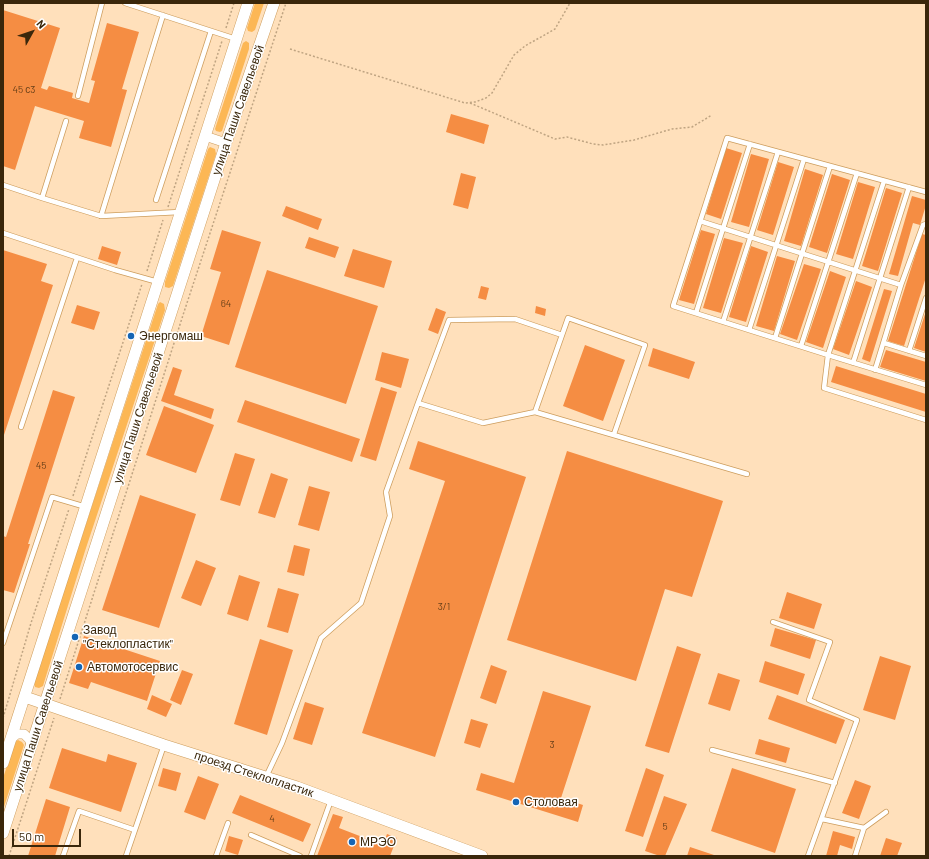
<!DOCTYPE html>
<meta charset="utf-8">
<style>
body{margin:0}
#map{position:relative;width:929px;height:859px;overflow:hidden;background:#ffe0bb;font-family:Barlow,sans-serif}
canvas{display:block}
.frame{position:absolute;inset:0;border:4px solid #3a270b;pointer-events:none}
.north{position:absolute;left:12px;top:12px;width:40px;height:40px;-webkit-text-stroke:3px #fff;paint-order:stroke;rotate:50deg;font-size:11px;font-weight:700;line-height:16px;text-align:center;color:#3a270b}
.north::after{content:'';display:block;margin:auto;width:14px;height:18px;background:#3a270b;clip-path:polygon(50% 0,100% 100%,50% 72%,0 100%)}
.scale{position:absolute;left:12px;top:829px;width:69px;height:18px;box-sizing:border-box;border:2px solid #3a270b;border-top:0;padding-left:5px;font-size:12px;line-height:14px;white-space:nowrap;color:#3a270b;-webkit-text-stroke:3px #fff;paint-order:stroke}
</style>
<div id="map">
<canvas width="929" height="859"></canvas>
<div class="frame"></div>
<div class="north">N</div>
<div class="scale">50 m</div>
</div>
<script>
const g = document.querySelector('canvas').getContext('2d');
g.lineJoin = 'round';
function paint(path, color) {
  g.fillStyle = color;
  g.fill(path, 'evenodd');
}
function stroke(path, color, width, dash) {
  g.strokeStyle = color;
  g.lineWidth = width;
  g.lineCap = dash ? 'butt' : 'round';
  g.setLineDash(dash || []);
  g.stroke(path);
}
function write(font, color, halo, rows, align = 'center') {
  g.font = font + ' Barlow,sans-serif';
  g.lineWidth = 3;
  g.setLineDash([]);
  g.textBaseline = 'middle';
  g.strokeStyle = halo;
  g.fillStyle = color;
  for (const [text, x, y, turn = 0] of rows) {
    g.save();
    g.translate(x, y);
    g.rotate((+turn || 0) * Math.PI / 180);
    g.textAlign = isNaN(turn) ? turn : align;
    if (halo) g.strokeText(text, 0, 0);
    g.fillText(text, 0, 0);
    g.restore();
  }
}
const green = new Path2D(`
 M255 3H264L255 30 252 32 248 31 247 28Z
 M246 41 249 43V49L222 131 220 132 216 131 215 129 243 43Z
 M210 147 215 149 216 154 173 286 169 288 165 287V282L208 149Z
 M160 302 164 304 165 310 85 551 47 673 43 686 39 688 35 687 34 683 158 304Z
 M18 740 22 742 24 745 3 810V778L15 742Z`);
const building = new Path2D(`
 M3 10 60 28 41 88 47 90 49 86 73 93 72 98 89 103 95 81 91 80 107 23 139 32 122 89 127 90 111 147 79 138 84 121 35 106 15 170 3 166Z
 M451 114 489 125 484 144 446 132Z
 M726 148 742 153 721 219 706 214Z
 M751 154 769 159 749 227 731 222Z
 M778 162 794 167 773 235 757 230Z
 M805 169 823 175 801 246 784 241Z
 M461 173 476 177 468 209 453 205Z
 M832 174 850 180 827 253 809 247Z
 M858 182 875 187 853 259 836 254Z
 M886 188 902 193 878 271 862 266Z
 M912 196 926 200V205L920 225 913 223 898 276 889 274Z
 M286 206 322 219 318 230 282 216Z
 M222 230 261 242 229 345 201 336 221 272 210 269Z
 M701 230 715 234 694 304 679 300Z
 M922 234 926 235V277L904 346 888 341Z
 M309 237 339 247 335 258 305 248Z
 M724 238 743 243 721 313 703 308Z
 M102 246 121 252 117 265 98 259Z
 M751 246 768 252 746 322 729 317Z
 M353 249 392 261 384 288 344 276Z
 M3 250 47 264 41 281 53 285 3 438Z
 M777 256 795 261 774 331 756 326Z
 M804 264 821 269 797 340 780 334Z
 M267 270 378 306 346 404 235 367Z
 M830 271 846 277 823 348 806 342Z
 M856 281 872 287 849 355 833 349Z
 M481 286 489 288 486 300 478 298Z
 M884 289 892 291 870 362 862 359Z
 M77 305 100 312 94 330 71 323Z
 M536 306 546 309 545 316 535 313Z
 M436 308 446 312 438 334 428 330Z
 M926 311V352L914 348Z
 M585 345 625 360 603 421 563 406Z
 M653 348 695 362 689 379 648 366Z
 M886 350 926 362V381L880 367Z
 M382 352 409 359 401 388 375 380Z
 M836 366 926 394V412L831 382Z
 M173 367 182 370 174 395 214 409 211 419 161 401Z
 M381 387 397 392 376 461 360 456Z
 M53 390 75 397 28 544H30L14 593 3 590V536L6 537Z
 M245 400 360 439 352 462 237 422Z
 M164 406 214 425 196 473 146 455Z
 M418 441 526 477 435 757 362 733 445 481 409 469Z
 M567 451 723 501 692 597 665 589 636 681 507 640Z
 M235 453 255 459 240 506 220 500Z
 M271 473 288 479 275 518 258 513Z
 M309 486 330 492 319 531 298 525Z
 M140 495 196 514 159 628 102 610Z
 M294 545 310 549 304 576 287 572Z
 M196 560 216 568 201 606 181 598Z
 M239 575 260 582 248 621 227 614Z
 M278 588 299 594 288 633 267 627Z
 M787 592 822 604 814 629 779 618Z
 M775 628 816 640 810 659 770 646Z
 M84 636 160 661 147 701 91 682 88 689 69 683Z
 M260 639 293 650 267 735 234 724Z
 M677 646 701 654 669 753 645 746Z
 M880 656 911 666 895 720 863 710Z
 M765 661 805 674 798 695 759 682Z
 M491 665 507 671 496 704 480 698Z
 M182 670 193 674 181 705 170 700Z
 M718 673 740 680 730 711 708 704Z
 M543 691 591 706 561 798 583 805 578 822 476 790 481 773 514 783Z
 M152 695 172 704 166 717 147 709Z
 M777 695 845 720 836 744 768 719Z
 M305 702 324 708 312 745 293 739Z
 M471 719 488 724 480 748 464 743Z
 M759 739 790 748 786 763 755 754Z
 M62 748 106 762 108 754 137 763 121 812 49 788Z
 M163 768 181 773 176 791 158 786Z
 M646 768 664 775 643 837 625 831Z
 M732 768 796 789 775 853 711 831Z
 M198 776 219 784 205 820 184 812Z
 M855 780 871 786 859 819 842 813Z
 M240 795 311 824 303 842 232 813Z
 M664 796 687 804 665 856H660L645 851Z
 M46 799 70 807 55 856H28Z
 M333 814 343 817 339 828 383 845 387 834 397 838 390 856H317Z
 M833 831 855 837 852 849 840 845 837 856H826Z
 M229 836 243 840 238 855 225 851Z
 M886 838 902 843 897 856H880Z
 M690 847 717 856H687Z`);
const path = new Path2D(`
 M226 28 234 3
 M290 49 465 103 475 102 486 98 492 93 514 55 525 46 555 29 570 3
 M470 103 555 139 567 137 593 144 603 145 634 140 672 129 692 127 712 115
 M168 207 222 41
 M147 271 163 220
 M73 496 142 284
 M60 699 184 312 286 3
 M3 718 31 623 69 509
 M9 856 54 718`);
const service = new Path2D(`
 M125 3 236 39
 M78 96 102 3
 M66 121 42 198 101 216 163 15
 M884 181 828 355 926 385
 M3 185 42 198
 M926 192 727 138 673 306 828 355 824 388 926 420
 M156 200 211 31
 M101 216 180 212
 M700 221 901 285
 M3 233 115 270 158 282
 M696 313 750 144
 M723 322 778 152
 M749 330 804 159
 M775 338 830 166
 M884 343 926 356
 M801 346 857 173
 M909 351 926 298
 M853 363 909 187
 M875 370 901 285 923 225 926 224
 M418 403 449 320 515 319 562 335
 M535 412 568 318 645 345 614 434
 M21 427 77 258
 M773 622 830 642 809 700 857 720 808 856
 M3 643 52 497 86 507
 M712 750 835 783
 M266 777 282 743 321 638 361 603 390 516 386 492 418 403 483 423 535 412 747 474
 M822 819 864 828 886 812
 M251 835 300 856
 M63 856 79 811 135 830
 M126 856 164 745
 M216 856 228 823
 M311 856 331 800
 M855 856 864 828`);
const minor = new Path2D(`
 M205 136 226 143
 M11 739 17 734H24L29 739 32 746`);
const tertiary = new Path2D(`
 M25 697 164 745 297 787 482 856
 M3 763 248 3
 M3 833 226 143 274 3`);
const markers = [
 [131,336,4,"#1565b4"],
 [75,637,4,"#1565b4"],
 [79,667,4,"#1565b4"],
 [516,802,4,"#1565b4"],
 [352,842,4,"#1565b4"]
];
const numberNames = [
 ["45 с3",24,90],
 ["64",226,304],
 ["45",41,466],
 ["3/1",444,607],
 ["3",552,745],
 ["4",272,819],
 ["5",665,827]
];
const streetNames = [
 ["улица Паши Савельевой",238,110,-71],
 ["улица Паши Савельевой",138,418,-72],
 ["улица Паши Савельевой",38,726,-72],
 ["проезд Стеклопластик",254,774,18]
];
const poiNames = [
 ["Энергомаш",139,336],
 ["Завод",83,630],
 ["\"Стеклопластик\"",83,644],
 ["Автомотосервис",87,667],
 ["Столовая",524,802],
 ["МРЭО",360,842]
];
paint(green, '#fcb755');
paint(building, '#f58d43');
stroke(service, '#cd9d5d', 6);
stroke(minor, '#cd9d5d', 10);
stroke(tertiary, '#cd9d5d', 12);
stroke(path, '#bfa482', 1.5, [2, 2]);
stroke(service, '#fff', 4.5);
stroke(minor, '#fff', 9);
stroke(tertiary, '#fff', 11);
for (const [x, y, r, color] of markers) {
  const dot = new Path2D();
  dot.arc(x, y, r, 0, 2 * Math.PI);
  g.fillStyle = color;
  g.fill(dot);
  stroke(dot, '#fff', 1.5);
}
write('10px', '#694019', null, numberNames);
write('12px', '#3a270b', '#fff', streetNames);
write('12px', '#3a270b', '#fff', poiNames, 'left');
</script>
